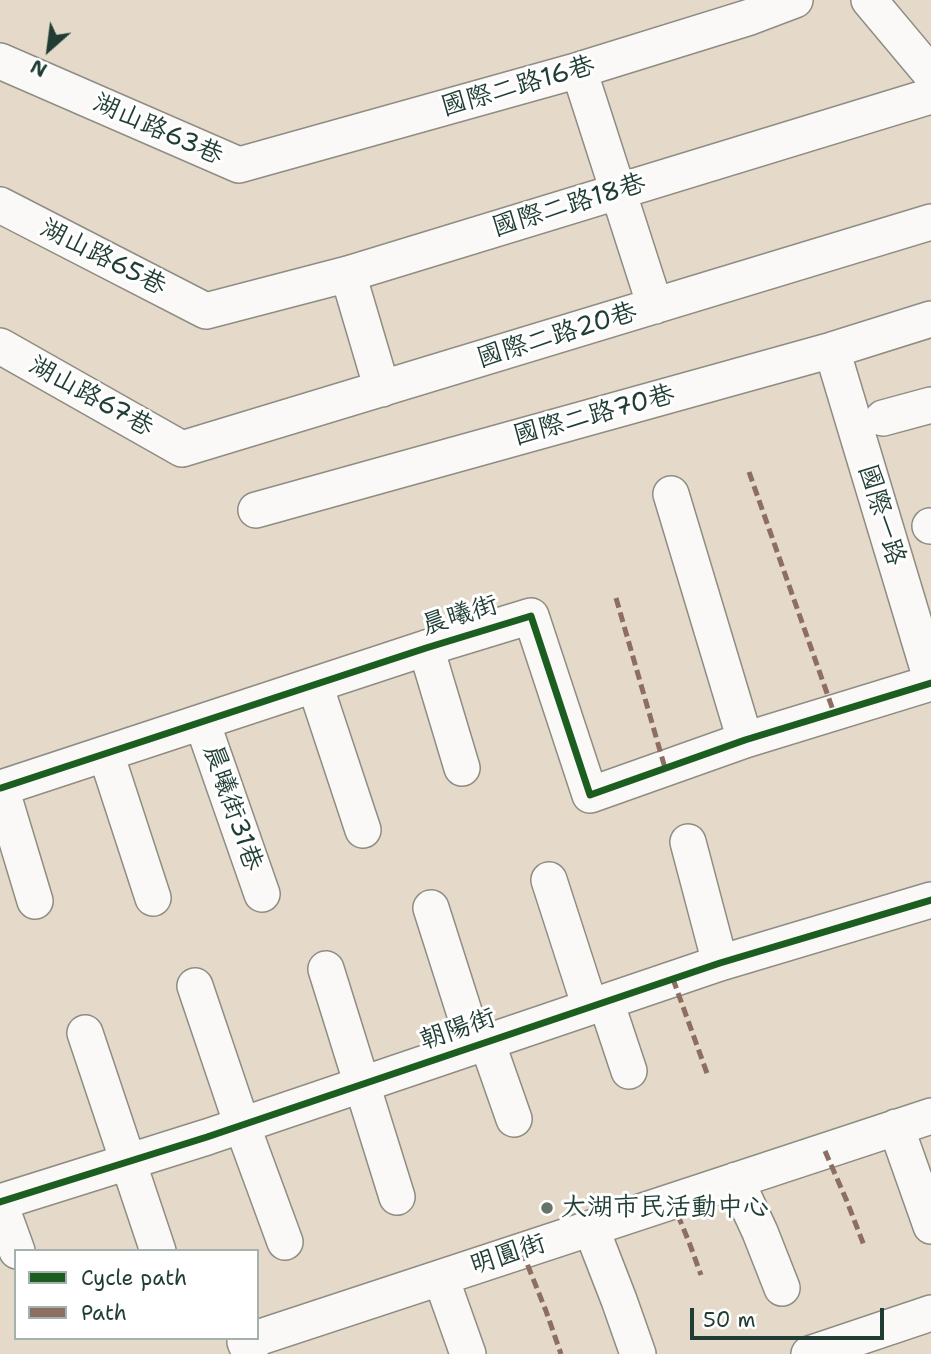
<!DOCTYPE html>
<meta charset="utf-8">
<style>
body{margin:0}
#map{position:relative;width:931px;height:1354px;overflow:hidden;background:#e5d9c9;font-family:"Shantell Sans",sans-serif}
canvas{display:block}
.legend{position:absolute;left:14px;top:1249px;width:245px;height:91px;box-sizing:border-box;background:#fff;border:2px solid #a5b1ae;margin:0;padding:9px 12px;list-style:none;font-size:21px;color:#1f3d34}
.legend li{display:flex;align-items:center;gap:14px;height:35px}
.legend b{width:35px;border:2px solid #a5b1ae}
.north{position:absolute;left:14px;top:14px;width:70px;height:70px;-webkit-text-stroke:5px #fff;paint-order:stroke;rotate:208deg;font-size:19px;font-weight:700;line-height:28px;text-align:center;color:#1f3d34}
.north::after{content:'';display:block;margin:auto;width:24px;height:32px;background:#1f3d34;clip-path:polygon(50% 0,100% 100%,50% 72%,0 100%)}
.scale{position:absolute;left:690px;top:1308px;width:194px;height:32px;box-sizing:border-box;border:4px solid #1f3d34;border-top:0;padding-left:9px;font-size:21px;line-height:24px;white-space:nowrap;color:#1f3d34;-webkit-text-stroke:5px #fff;paint-order:stroke}
</style>
<div id="map">
<canvas width="931" height="1354"></canvas>
<ul class="legend">
<li><b style="height:9px;background:#1b5e20"></b>Cycle path</li>
<li><b style="height:9px;background:#8d6e63"></b>Path</li>
</ul>
<div class="north">N</div>
<div class="scale">50 m</div>
</div>
<script>
const g = document.querySelector('canvas').getContext('2d');
g.lineJoin = 'round';
function stroke(path, color, width, dash) {
  g.strokeStyle = color;
  g.lineWidth = width;
  g.lineCap = dash ? 'butt' : 'round';
  g.setLineDash(dash || []);
  g.stroke(path);
}
function write(font, color, halo, rows, align = 'center') {
  g.font = font + ' "Shantell Sans","LXGW WenKai TC",sans-serif';
  g.lineWidth = 6;
  g.setLineDash([]);
  g.textBaseline = 'middle';
  g.strokeStyle = halo;
  g.fillStyle = color;
  for (const [text, x, y, turn = 0] of rows) {
    g.save();
    g.translate(x, y);
    g.rotate((+turn || 0) * Math.PI / 180);
    g.textAlign = isNaN(turn) ? turn : align;
    if (halo) g.strokeText(text, 0, 0);
    g.fillText(text, 0, 0);
    g.restore();
  }
}
const minor = new Path2D(`
 M869 0 931 74
 M0 61 239 165 579 70 750 17 795 0
 M579 70 655 306
 M0 205 206 311 348 274 931 96
 M348 274 382 389
 M0 346 182 449 931 222
 M832 350 931 679
 M883 418 931 405
 M671 494 745 740
 M256 510 832 350 931 319
 M930 526H931
 M426 648 462 768
 M315 685 363 830
 M202 722 262 894
 M106 754 153 898
 M688 842 720 963
 M549 880 590 1007
 M35 901 1 788 426 648 531 616 590 795 745 740 931 683
 M431 908 475 1046
 M326 969 397 1197
 M195 986 242 1125 285 1242
 M606 1002 629 1071
 M85 1033 158 1251
 M487 1042 514 1119
 M896 1127 931 1226
 M736 1180 760 1232 782 1288
 M0 1202 207 1137 720 963 931 900
 M0 1204 17 1251
 M591 1228 619 1300 638 1354
 M441 1278 468 1354
 M250 1354 245 1342 931 1116
 M809 1354 931 1313`);
const quiet = new Path2D(`
 M749 472 834 713
 M616 598 665 768
 M673 979 708 1076
 M825 1151 846 1199 865 1248
 M672 1201 689 1242 701 1275
 M522 1251 546 1311 561 1354`);
const cycleway = new Path2D(`
 M1 788 426 648 531 616 590 795 745 740 931 683
 M0 1202 207 1137 720 963 931 900`);
const markers = [
 [547,1208,7,"#647468"]
];
const streetNames = [
 ["國際二路16巷",518,87,-16],
 ["湖山路63巷",158,130,24],
 ["國際二路18巷",569,206,-17],
 ["湖山路65巷",103,258,27],
 ["國際二路20巷",557,336,-17],
 ["湖山路67巷",91,397,29],
 ["國際二路70巷",594,416,-15],
 ["國際一路",881,515,73],
 ["晨曦街",460,616,-17],
 ["晨曦街31巷",232,808,71],
 ["朝陽街",458,1030,-19],
 ["明圓街",508,1255,-18]
];
const poiNames = [
 ["大湖市民活動中心",561,1208]
];
stroke(minor, '#8e8d83', 38);
stroke(minor, '#fbf9f7', 35);
stroke(quiet, '#8d6e63', 5, [10, 5]);
stroke(cycleway, '#1b5e20', 7);
for (const [x, y, r, color] of markers) {
  const dot = new Path2D();
  dot.arc(x, y, r, 0, 2 * Math.PI);
  g.fillStyle = color;
  g.fill(dot);
  stroke(dot, '#fff', 2.5);
}
write('26px', '#1f3d34', '#fff', streetNames);
write('26px', '#1f3d34', '#fff', poiNames, 'left');
</script>
